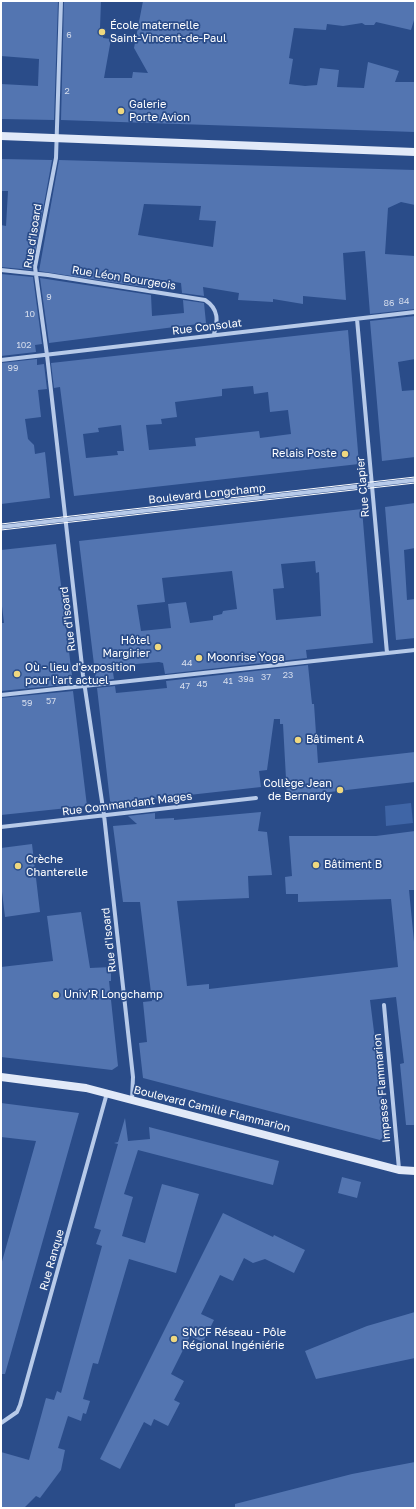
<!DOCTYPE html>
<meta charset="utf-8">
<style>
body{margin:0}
#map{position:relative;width:416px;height:1509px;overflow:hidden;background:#2a4c89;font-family:"Golos Text",sans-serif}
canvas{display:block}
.frame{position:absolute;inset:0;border:2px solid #fff;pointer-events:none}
</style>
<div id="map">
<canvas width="416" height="1509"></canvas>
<div class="frame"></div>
</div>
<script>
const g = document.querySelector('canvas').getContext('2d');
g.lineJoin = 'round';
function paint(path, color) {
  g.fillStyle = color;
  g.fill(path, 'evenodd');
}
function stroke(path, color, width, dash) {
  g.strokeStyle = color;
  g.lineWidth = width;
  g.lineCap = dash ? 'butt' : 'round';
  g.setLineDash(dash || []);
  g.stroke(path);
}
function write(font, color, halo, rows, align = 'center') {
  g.font = font + ' "Golos Text",sans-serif';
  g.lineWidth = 3.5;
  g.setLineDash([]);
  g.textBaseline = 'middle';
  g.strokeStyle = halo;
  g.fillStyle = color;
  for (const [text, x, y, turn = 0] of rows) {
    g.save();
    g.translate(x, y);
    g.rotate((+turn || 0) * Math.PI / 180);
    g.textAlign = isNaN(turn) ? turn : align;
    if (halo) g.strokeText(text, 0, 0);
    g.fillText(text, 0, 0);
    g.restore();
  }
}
const green = new Path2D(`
 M411 803 413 823 386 826 385 806Z`);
const building = new Path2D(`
 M1 1H58L54 120 1 119V84L38 86 39 59 1 56Z
 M64 1H101L100 28H104L103 38 111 39 104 78H132L133 72 148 73 134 48 143 1H415V17L411 30 376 22 374 25H365L362 23 343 26 327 24 326 30 294 28 289 58 293 59 289 84 305 86 317 85 320 68 339 70 337 87 364 88 368 62 399 71 395 82H415V132L61 120Z
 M1 159 52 160 32 270 1 267V225L6 226 8 191H1Z
 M59 160 415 170V205L401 202 388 208 385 254 415 256V309L370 314 365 251 343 253 346 300 303 296V304L273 299V302L238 300 239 293 203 287 204 296 182 293 181 283 149 278 150 288 39 271ZM144 204 201 206 199 220 216 221 213 247 138 235Z
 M1 274 33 277 42 344 35 345 36 352 1 356Z
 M40 278 151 295 152 316 184 313 183 300 204 303 206 323 49 343Z
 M415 316V359L398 362 402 391 415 390V457L382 461 370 321Z
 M348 330 359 464 74 496 60 387 54 388 51 363ZM253 386 254 394 268 392 270 412 288 410 291 434 260 438 259 431 204 437 195 438 196 446 149 450 146 425 162 424 161 419 177 417 175 402 222 396V389ZM121 425 124 451H117L118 455 86 458 83 434 99 432 98 428Z
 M37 359V365L44 364 47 389 38 390 41 417 25 419 28 439 34 445 35 454 45 452 50 498 1 504V363Z
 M415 503V548L404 550 407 600 415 599V638L396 640 385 507Z
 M362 509 373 643 306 650 307 658 165 674 163 663 159 662 112 666 114 679 96 681 79 541ZM315 561 316 573 319 572 321 616 276 620 273 589 284 588 281 564ZM232 571 237 609 223 611 222 614 213 616V620L190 623 186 602 168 604 171 628 141 631 137 605 165 602 162 578Z
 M56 544 73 684 1 691V623H4L1 598V550Z
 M308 665 312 704H314L318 763 415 752V782L287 797 283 724H280V719H274L267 770 259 771 261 787 153 799 154 806 121 810 110 801 97 688 115 686 116 693 147 690 167 688 166 681Z
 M73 691 87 806 1 815V698Z
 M261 812 258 831 267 832 272 875 248 876 249 898 177 901 187 986 209 984V989L398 967 391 899 298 902V894H286L285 877 292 876 289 836H376L415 831V890H409L415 952V1125H406L400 1064 404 1063 396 997 370 1000 386 1127 384 1136 380 1140 143 1078 139 1043 147 1042 143 1002 152 1001 140 902H123L113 826 137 824 128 816 155 813V819L174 818V820Z
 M32 844 40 912 5 917 1 883V848Z
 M81 912 90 968 111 967V981H109L118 1066 112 1070 1 1057V967L53 961 47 916Z
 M1 1103 79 1113 5 1374H1V1265L36 1141 1 1137Z
 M125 1118 128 1141 150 1139 149 1127 279 1161 273 1185 138 1150 124 1194 133 1197 122 1236 145 1243 162 1184 199 1194 176 1273 129 1259 98 1364 93 1363 83 1399 90 1401 86 1414 83 1413 81 1421 68 1416 58 1448 65 1450 61 1470 40 1498 36 1496 24 1508H1V1452L29 1460 46 1398 54 1400 57 1391 61 1393 102 1246 96 1244 101 1230 94 1228 118 1144 114 1143 118 1142Z
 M342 1177 361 1182 357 1198 338 1193Z
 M223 1213 273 1237 274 1235 305 1250 294 1273 265 1259 253 1263 244 1258 233 1281 220 1275 201 1314 214 1320 203 1342 190 1336 171 1374 184 1381 174 1400 180 1403 168 1426 154 1419 151 1426 144 1422 120 1469 100 1459Z
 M415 1312V1358L316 1379 305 1351 367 1326Z
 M415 1462V1508H235V1504L352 1474Z`);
const street = new Path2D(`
 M61 1 56 158 35 267 47 355 83 675 104 815 133 1077 132 1100
 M1 270 48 275 205 300C219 309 218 321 214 334
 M357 319 387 653
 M1 360 415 312
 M1 527 415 480
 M1 695 415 650
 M1 827 256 798
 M384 1005 399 1169
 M1 1423 17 1412 20 1405 107 1093`);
const secondary = new Path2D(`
 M1 136 415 152
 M1 1077 86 1088 399 1170 415 1171`);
const tram = new Path2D(`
 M1 524 415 477
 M1 530 415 483`);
const markers = [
 [102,32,4,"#efd87f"],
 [121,111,4,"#efd87f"],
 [345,454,4,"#efd87f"],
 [158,647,4,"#efd87f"],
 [199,658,4,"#efd87f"],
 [17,674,4,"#efd87f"],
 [298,740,4,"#efd87f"],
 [340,790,4,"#efd87f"],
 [316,865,4,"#efd87f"],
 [18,866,4,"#efd87f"],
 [56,995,4,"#efd87f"],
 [174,1339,4,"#efd87f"]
];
const numberNames = [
 ["6",69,35],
 ["2",67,91],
 ["9",49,297],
 ["84",404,301],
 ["86",389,303],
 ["10",30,314],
 ["102",24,345],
 ["99",13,368],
 ["44",187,663],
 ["23",288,675],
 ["37",266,677],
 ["39a",246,679],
 ["41",228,681],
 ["45",202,684],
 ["47",185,686],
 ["57",51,701],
 ["59",27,703]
];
const poiNames = [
 ["École maternelle",110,26],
 ["Saint-Vincent-de-Paul",110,39],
 ["Galerie",129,105],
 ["Porte Avion",129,118],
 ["Relais Poste",337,454,"right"],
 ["Hôtel",150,641,"right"],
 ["Margirier",150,654,"right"],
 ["Moonrise Yoga",207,658],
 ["Où - lieu d'exposition",25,668],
 ["pour l'art actuel",25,681],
 ["Bâtiment A",306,740],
 ["Collège Jean",332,784,"right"],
 ["de Bernardy",332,797,"right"],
 ["Crèche",26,860],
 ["Chanterelle",26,873],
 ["Bâtiment B",324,865],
 ["Univ'R Longchamp",64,995],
 ["SNCF Réseau - Pôle",182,1333],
 ["Régional Ingéniérie",182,1346]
];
const streetNames = [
 ["Rue d'Isoard",33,236,-81],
 ["Rue Léon Bourgeois",124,278,9],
 ["Rue Consolat",207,327,-7],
 ["Rue Clapier",363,487,-95],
 ["Boulevard Longchamp",207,494,-6],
 ["Rue d'Isoard",68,619,-97],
 ["Rue Commandant Mages",127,804,-7],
 ["Rue d'Isoard",109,940,-96],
 ["Impasse Flammarion",382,1088,-95],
 ["Boulevard Camille Flammarion",212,1109,14],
 ["Rue Ranque",52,1260,-74]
];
paint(green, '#3f65a6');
paint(building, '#5375b1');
stroke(street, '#b7cae9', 4);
stroke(secondary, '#e1e9f8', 8);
stroke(tram, '#fff', 1);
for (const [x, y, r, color] of markers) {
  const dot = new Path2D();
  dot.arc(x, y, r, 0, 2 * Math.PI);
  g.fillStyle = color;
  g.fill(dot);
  stroke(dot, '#2a4c89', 1.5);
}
write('9px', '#d4dcec', null, numberNames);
write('11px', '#fff', '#2a4c89', poiNames, 'left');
write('11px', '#fff', '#2a4c89', streetNames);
</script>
